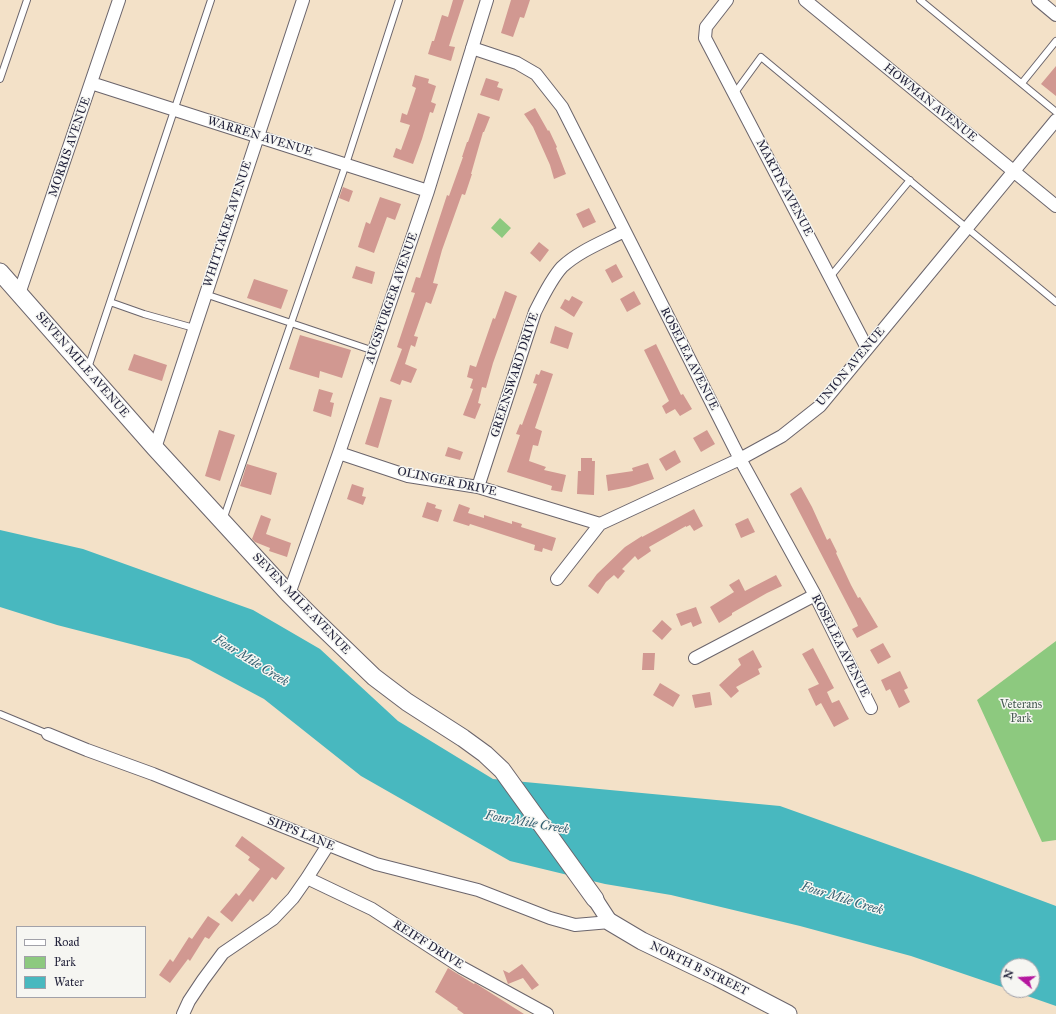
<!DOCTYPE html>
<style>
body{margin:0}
#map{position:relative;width:1056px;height:1014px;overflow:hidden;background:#f3e1c8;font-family:"IM FELL Great Primer",serif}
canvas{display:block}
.legend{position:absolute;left:16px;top:926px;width:130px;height:72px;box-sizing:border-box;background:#f6f6f2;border:1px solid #a1a1a9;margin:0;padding:5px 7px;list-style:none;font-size:12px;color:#22223b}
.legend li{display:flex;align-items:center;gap:8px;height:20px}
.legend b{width:20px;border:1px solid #a1a1a9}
.north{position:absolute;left:1000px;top:958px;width:40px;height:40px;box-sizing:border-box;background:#f6f6f2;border:1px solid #a1a1a9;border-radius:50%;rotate:288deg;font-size:11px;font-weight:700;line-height:16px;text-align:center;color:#22223b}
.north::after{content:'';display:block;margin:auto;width:14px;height:18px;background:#b5179e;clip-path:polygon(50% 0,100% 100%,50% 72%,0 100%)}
</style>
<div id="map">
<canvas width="1056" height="1014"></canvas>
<ul class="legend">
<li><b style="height:5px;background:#fff"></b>Road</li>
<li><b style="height:11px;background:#8dc97f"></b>Park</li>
<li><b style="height:11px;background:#48b8bf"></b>Water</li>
</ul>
<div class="north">N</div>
</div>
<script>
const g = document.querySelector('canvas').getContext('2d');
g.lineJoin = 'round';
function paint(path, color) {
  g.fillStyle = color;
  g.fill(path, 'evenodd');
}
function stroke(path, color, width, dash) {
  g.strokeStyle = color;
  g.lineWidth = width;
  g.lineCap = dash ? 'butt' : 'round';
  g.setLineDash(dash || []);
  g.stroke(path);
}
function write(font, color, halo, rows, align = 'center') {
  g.font = font + ' "IM FELL Great Primer",serif';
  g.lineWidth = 3;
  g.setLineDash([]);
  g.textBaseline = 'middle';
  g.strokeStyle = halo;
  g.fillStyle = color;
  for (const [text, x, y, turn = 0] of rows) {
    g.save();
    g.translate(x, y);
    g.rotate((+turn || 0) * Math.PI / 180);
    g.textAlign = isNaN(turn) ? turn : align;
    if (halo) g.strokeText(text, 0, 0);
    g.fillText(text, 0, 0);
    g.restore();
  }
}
const green = new Path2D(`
 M500 218 511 228 502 238 491 228Z
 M1056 641V840L1042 842 977 700Z`);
const water = new Path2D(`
 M0 530 83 549 253 610 320 649 398 721 493 779 780 806 973 875 1056 906V1006L1010 990H1032V966H1008V989L911 956 800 926 671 895 605 884 510 861 361 776 264 699 189 659 57 625 0 607Z`);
const building = new Path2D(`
 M453 0H464L449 46 455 47 451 61 428 54 432 41H434L442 15 448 17Z
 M511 0H530L524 18 520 17 513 37 501 33Z
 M1056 66V96L1041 84Z
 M415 75 429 79 428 83 436 86 431 102 436 104 433 113 430 112 422 139 413 164 393 157 396 148 401 150 410 125 400 122 402 113 407 115 416 88 412 86Z
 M486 78 499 82 497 87 503 89 499 101 480 95Z
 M535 108 548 131 549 130 557 147 556 148 566 174 554 179 550 165 533 127 524 114Z
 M478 113 490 117 484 132H483L471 174H472L465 195 462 194 442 250 433 283 438 284 431 304 426 302 414 336 418 337 415 347 411 345 405 364 417 369 411 383 402 380 400 385 390 381 402 349 397 347 415 293 411 292 416 277 420 278 447 195 449 196 463 157H462L467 142H468Z
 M343 187 353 191 349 202 339 198Z
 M380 197 401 204 395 220 387 217 374 253 358 247 366 222 370 224Z
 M589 208 596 222 583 228 576 214Z
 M539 242 549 250 540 262 530 253Z
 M616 264 623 277 612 283 605 270Z
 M356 266 375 272 372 284 352 278Z
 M254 279 288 290 281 309 247 298Z
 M505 291 517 296 493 363 486 388 482 387 478 403 481 404 475 419 463 415 473 389 470 388 473 379 467 377 470 365 476 367 493 318 495 319Z
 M634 291 641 304 627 312 620 299Z
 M572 296 583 302 574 317 560 308 565 299 569 301Z
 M555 326 573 333 568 349 550 343Z
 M300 335 351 350 342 378 320 371 319 378 289 369Z
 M656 344 681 395 683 394 692 409 680 416 675 409 666 414 662 406 669 401 644 350Z
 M134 354 167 365 162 381 128 370Z
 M541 370 553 374 535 428 542 431 538 446 533 445 529 461 546 467 544 470 566 475 562 492 551 490 552 486 507 472 520 435 516 434 520 424 522 425 537 384 533 383 536 374 539 375Z
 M319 389 333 393 330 402 334 403 331 417 313 411Z
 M380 397 392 400 378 448 365 444Z
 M219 430 235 435 220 481 205 476Z
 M707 430 715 444 701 452 693 438Z
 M448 447 463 452 460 460 445 456Z
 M675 450 681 462 666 471 659 459Z
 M581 458H592V461H595L594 495 577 494 578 471H581Z
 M648 463 654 479 629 487 608 491 606 475 633 471 632 468Z
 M247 464 277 473 271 495 240 486Z
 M352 484 364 488 362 496 366 497 363 505 347 499Z
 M801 487 812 507 827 540 830 538 837 552 836 553 851 585 858 598 860 597 878 627 857 638 852 629 858 626 856 621 790 494Z
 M427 502 436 505 435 508 442 510 438 522 422 517Z
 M459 504 470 508 468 513 484 518V515L512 524V521L522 524 521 527 556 538 552 551 543 548 542 552 534 550 535 545 470 524 469 526 453 521Z
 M694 509 703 526 694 531 690 525 686 527V526L649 547 651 551 638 560 635 556 622 569 625 571 618 579 614 575 606 582 598 594 588 586 597 574 625 547 642 536V537Z
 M261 515 271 519 266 534 291 543 287 557 269 551 270 548 255 542 252 539Z
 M748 518 755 532 741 538 735 524Z
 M776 575 782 586 767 593 732 613V615L719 623 710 607 734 592 729 585 739 579 745 591Z
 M696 607 702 623 693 627 691 622 681 626 676 614Z
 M662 620 672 629 662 640 652 631Z
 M883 643 891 657 878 664 870 650Z
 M813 648 834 688 827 692 832 703 839 700 849 719 834 727 821 703 816 706 808 689 819 684 802 654Z
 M753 650 762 667 758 669 760 674 736 687 739 691 731 698 719 685 741 665 738 659Z
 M643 653H655L654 670H642Z
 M900 671 908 688 904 690 910 702 899 708 890 689 886 691 881 680Z
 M660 683 680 695 673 707 653 695Z
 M710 692 712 705 695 708 692 695Z
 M242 836 285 868 276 880 272 877 253 902 250 899 232 922 220 912 236 893 239 896 260 869 248 860 250 857 235 846Z
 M208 916 220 924 209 939 205 937 190 961 188 959 170 983 159 975 170 959 173 962 189 937 192 939Z
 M522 964 539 985 532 990 523 978 508 984 503 970 509 973Z
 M448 968 474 984 475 983 524 1014H464L457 1009 458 1008 435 992Z`);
const service = new Path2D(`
 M920 0 1056 112
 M0 79 27 0
 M1022 83 1056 41
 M734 94 761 57 1056 302
 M830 277 910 180
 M205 294 374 351
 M110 302 144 314 194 328
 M88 368 211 0
 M223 520 346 164 399 0
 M0 714 48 734`);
const minor = new Path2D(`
 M727 0 706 27 705 38 867 348
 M805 0 1056 206
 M1038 0 1056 15
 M472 48 517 63 536 74 562 107 740 459 815 595 871 708
 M91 83 428 191
 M19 294 119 0
 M155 448 303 0
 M339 453 408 476 478 487 600 524
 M478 487 535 312C542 298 551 279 562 267 579 251 603 242 624 231
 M557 579 600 524 740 459 782 436 820 406 1056 120
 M289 594 339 453 428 191 487 0
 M695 658 815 595
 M48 734 87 750 153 774 376 864 478 890 550 918 575 925 610 922
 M307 878 372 909 461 967 547 1014
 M183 1014 189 1001 203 980 223 953 273 919 293 898 307 878 328 845`);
const tertiary = new Path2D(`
 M595 899 610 922`);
const secondary = new Path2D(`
 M0 272 155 448 289 594 315 620 374 677 407 702 463 738 485 754 502 770 595 899
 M610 922 642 941 717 977 788 1014`);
const streetNames = [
 ["HOWMAN AVENUE",930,103,39],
 ["WARREN AVENUE",260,137,17],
 ["MORRIS AVENUE",70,147,-71],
 ["MARTIN AVENUE",784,188,62],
 ["WHITTAKER AVENUE",228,224,-72],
 ["AUGSPURGER AVENUE",392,298,-71],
 ["ROSELEA AVENUE",689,359,63],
 ["SEVEN MILE AVENUE",82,365,49],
 ["UNION AVENUE",851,367,-50],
 ["GREENSWARD DRIVE",515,375,-72],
 ["OLINGER DRIVE",447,482,12],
 ["SEVEN MILE AVENUE",301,604,46],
 ["ROSELEA AVENUE",840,646,63],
 ["SIPPS LANE",301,834,22],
 ["REIFF DRIVE",428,945,32],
 ["NORTH B STREET",699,969,26]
];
const parkNames = [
 ["Veterans",1021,705],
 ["Park",1021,719]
];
const waterNames = [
 ["Four Mile Creek",251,661,32],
 ["Four Mile Creek",527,823,10],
 ["Four Mile Creek",842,899,17]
];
paint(green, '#8dc97f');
paint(water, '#48b8bf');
paint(building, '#d19891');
stroke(service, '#6b656c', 8);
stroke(minor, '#6b656c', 14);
stroke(tertiary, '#6b656c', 17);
stroke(secondary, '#6b656c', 19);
stroke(service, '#fff', 6);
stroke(minor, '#fff', 12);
stroke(tertiary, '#fff', 15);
stroke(secondary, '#fff', 17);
write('12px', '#22223b', '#f6f6f2', streetNames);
write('12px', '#475c53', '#f6f6f2', parkNames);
write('italic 13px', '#315e70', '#f6f6f2', waterNames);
</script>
